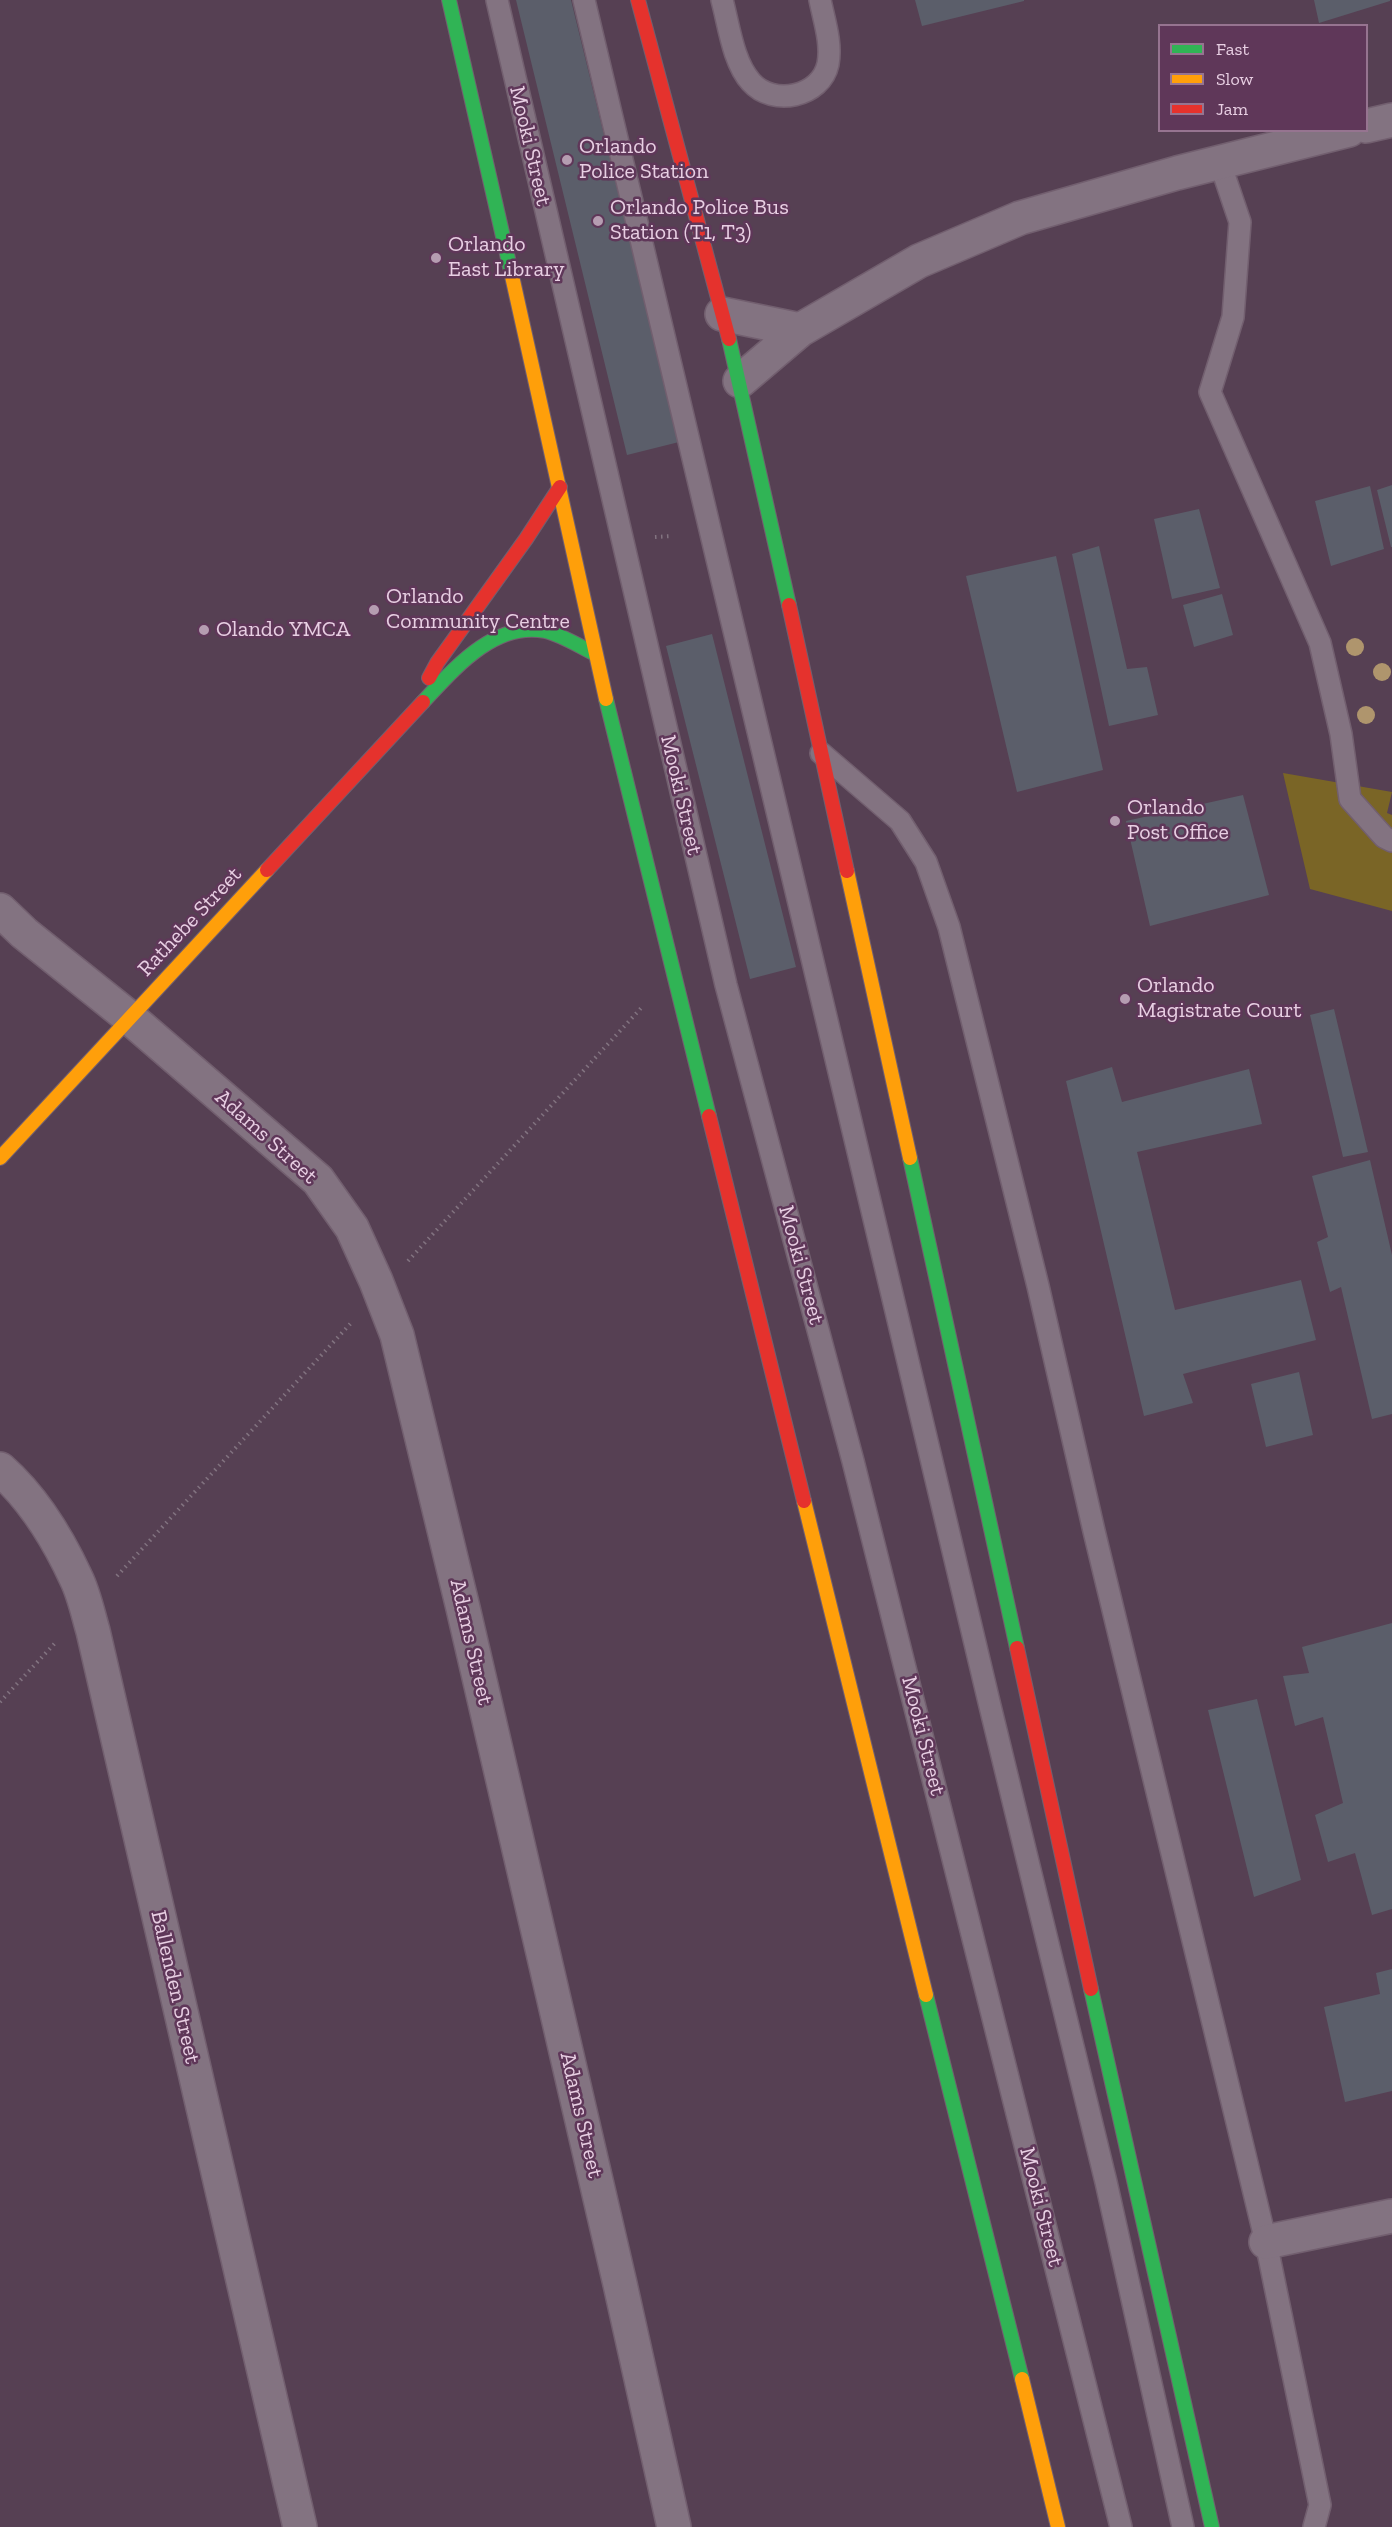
<!DOCTYPE html>
<style>
body{margin:0}
#map{position:relative;width:1392px;height:2527px;overflow:hidden;background:#564053;font-family:"Zilla Slab",serif}
canvas{display:block}
.legend{position:absolute;left:1158px;top:24px;width:210px;height:108px;box-sizing:border-box;background:#5f3759;border:2px solid #967490;margin:0;padding:8px 10px;list-style:none;font-size:18px;color:#e8cfe3}
.legend li{display:flex;align-items:center;gap:12px;height:30px}
.legend b{width:30px;border:2px solid #967490}
</style>
<div id="map">
<canvas width="1392" height="2527"></canvas>
<ul class="legend">
<li><b style="height:8px;background:#30b455"></b>Fast</li>
<li><b style="height:8px;background:#ff9f0a"></b>Slow</li>
<li><b style="height:8px;background:#e5322d"></b>Jam</li>
</ul>
</div>
<script>
const g = document.querySelector('canvas').getContext('2d');
g.lineJoin = 'round';
function paint(path, color) {
  g.fillStyle = color;
  g.fill(path, 'evenodd');
}
function stroke(path, color, width, dash) {
  g.strokeStyle = color;
  g.lineWidth = width;
  g.lineCap = dash ? 'butt' : 'round';
  g.setLineDash(dash || []);
  g.stroke(path);
}
function write(font, color, halo, rows, align = 'center') {
  g.font = font + ' "Zilla Slab",serif';
  g.lineWidth = 5;
  g.setLineDash([]);
  g.textBaseline = 'middle';
  g.strokeStyle = halo;
  g.fillStyle = color;
  for (const [text, x, y, turn = 0] of rows) {
    g.save();
    g.translate(x, y);
    g.rotate((+turn || 0) * Math.PI / 180);
    g.textAlign = isNaN(turn) ? turn : align;
    if (halo) g.strokeText(text, 0, 0);
    g.fillText(text, 0, 0);
    g.restore();
  }
}
const green = new Path2D(`
 M1283 773 1392 792 1387 813 1392 815V911L1310 889Z`);
const building = new Path2D(`
 M516 0H571L679 442 627 455Z
 M915 0H1024V1L922 26Z
 M1314 0H1390V1L1319 23Z
 M1392 485V547H1391L1377 490Z
 M1370 486 1384 549 1331 566 1315 501Z
 M1199 509 1220 588 1172 599 1154 519Z
 M1099 546 1127 669 1147 667 1158 715 1109 726 1072 554Z
 M1056 556 1103 770 1017 792 966 576Z
 M1222 594 1233 635 1194 647 1183 605Z
 M712 634 796 967 750 979 666 646Z
 M1243 795 1269 895 1150 926 1126 821Z
 M1334 1009 1368 1152 1343 1157 1310 1015Z
 M1112 1067 1122 1102 1249 1069 1262 1124 1137 1152 1175 1310 1301 1280 1316 1340 1183 1374 1193 1403 1144 1416 1066 1081Z
 M1370 1160 1392 1255V1414L1372 1419 1341 1287 1330 1292 1317 1242 1328 1237 1312 1176Z
 M1299 1372 1313 1435 1266 1447 1251 1384Z
 M1392 1623V1909L1372 1915 1355 1853 1328 1862 1315 1815 1343 1803 1323 1717 1295 1726 1283 1676 1309 1673 1302 1647Z
 M1257 1699 1301 1880 1254 1897 1208 1710Z
 M1392 1969V2091L1345 2102 1324 2007 1380 1994 1376 1973Z`);
const path = new Path2D(`
 M655 537 672 536
 M408 1261 643 1006
 M117 1576 352 1322
 M0 1702 57 1641`);
const lane = new Path2D(`
 M497 0 726 985 853 1461 1121 2527
 M584 0 990 1706 1106 2182 1183 2527
 M722 0C729 26 733 62 751 82 773 107 821 97 828 64 832 43 824 20 820 0
 M1220 163 1240 222 1233 317 1210 392 1320 643 1341 734 1350 799 1384 837 1392 841
 M821 753 900 821 926 862 949 927 1038 1286 1094 1531 1266 2242 1320 2505 1314 2527`);
const street = new Path2D(`
 M1366 126 1392 120
 M722 314 800 330
 M740 381 800 330 919 261 1020 218 1177 173 1349 130
 M0 910 24 933 130 1018 318 1180 352 1228 376 1281 397 1335 463 1608 620 2284 674 2527
 M0 1469C33 1498 58 1539 76 1578 84 1594 88 1614 93 1631L300 2527
 M1266 2242 1392 2216`);
const fast = new Path2D(`
 M449 0 512 276
 M729 339 789 605
 M606 699 709 1116
 M423 702C454 669 494 621 545 631 562 635 579 646 595 654
 M910 1158 1017 1648
 M1091 1989 1212 2527
 M926 1995 1022 2379`);
const slow = new Path2D(`
 M512 276 606 699
 M847 871 910 1158
 M0 1158 267 870
 M804 1501 926 1995
 M1022 2379 1058 2527`);
const jam = new Path2D(`
 M638 0 729 339
 M789 605 847 871
 M429 678 437 663 526 539 560 487
 M267 870 423 702
 M709 1116 804 1501
 M1017 1648 1091 1989`);
const trees = [
 [1355,647],
 [1382,672],
 [1366,715]
];
const markers = [
 [567,160,6,"#b59db1"],
 [598,221,6,"#b59db1"],
 [436,258,6,"#b59db1"],
 [374,610,6,"#b59db1"],
 [204,630,6,"#b59db1"],
 [1115,821,6,"#b59db1"],
 [1125,999,6,"#b59db1"]
];
const streetNames = [
 ["Mooki Street",530,146,77],
 ["Mooki Street",681,795,77],
 ["Rathebe Street",190,922,-47],
 ["Adams Street",266,1137,42],
 ["Mooki Street",801,1265,75],
 ["Adams Street",471,1642,77],
 ["Mooki Street",923,1736,76],
 ["Ballenden Street",175,1987,77],
 ["Adams Street",581,2115,77],
 ["Mooki Street",1041,2207,76]
];
const poiNames = [
 ["Orlando",579,147],
 ["Police Station",579,172],
 ["Orlando Police Bus",610,208],
 ["Station (T1, T3)",610,233],
 ["Orlando",448,245],
 ["East Library",448,270],
 ["Orlando",386,597],
 ["Community Centre",386,622],
 ["Olando YMCA",216,630],
 ["Orlando",1127,808],
 ["Post Office",1127,833],
 ["Orlando",1137,986],
 ["Magistrate Court",1137,1011]
];
paint(green, '#7a6526');
paint(building, '#5b5e6a');
stroke(lane, '#725f6f', 24);
stroke(street, '#725f6f', 36);
stroke(fast, '#725f6f', 16);
stroke(slow, '#725f6f', 16);
stroke(jam, '#725f6f', 16);
stroke(path, '#827380', 4, [1.5, 4.5]);
stroke(lane, '#837381', 21);
stroke(street, '#837381', 33);
stroke(fast, '#30b455', 14);
stroke(slow, '#ff9f0a', 14);
stroke(jam, '#e5322d', 14);
g.fillStyle = '#af956d';
for (const [x, y] of trees) {
  g.beginPath();
  g.arc(x, y, 9, 0, 2 * Math.PI);
  g.fill();
}
for (const [x, y, r, color] of markers) {
  const dot = new Path2D();
  dot.arc(x, y, r, 0, 2 * Math.PI);
  g.fillStyle = color;
  g.fill(dot);
  stroke(dot, '#5f3759', 2);
}
write('22px', '#e8cfe3', '#5f3759', streetNames);
write('22px', '#e8cfe3', '#5f3759', poiNames, 'left');
</script>
